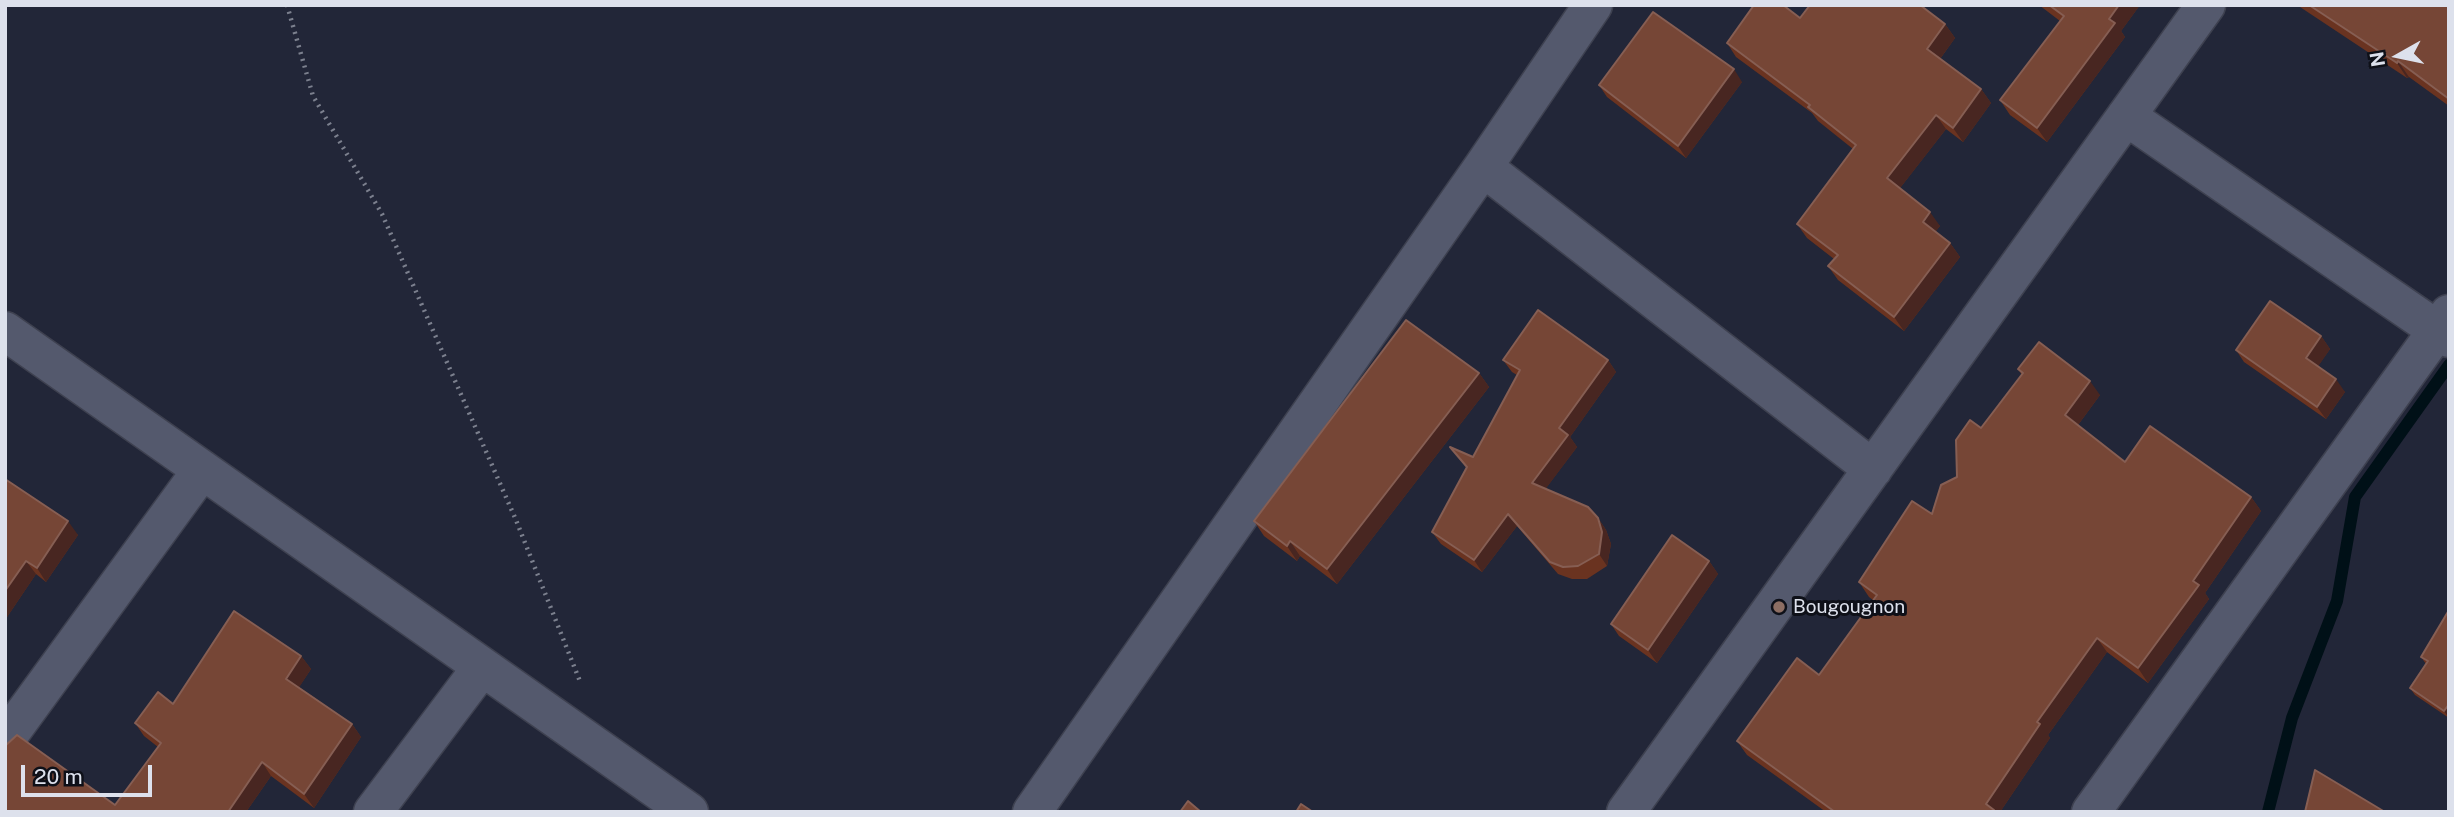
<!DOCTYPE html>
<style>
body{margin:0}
#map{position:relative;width:2454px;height:817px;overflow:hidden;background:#222638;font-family:"Public Sans",sans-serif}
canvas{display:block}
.frame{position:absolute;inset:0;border:7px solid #dde1ec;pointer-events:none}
.north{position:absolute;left:2363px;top:21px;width:70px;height:70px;-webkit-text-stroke:5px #0e1018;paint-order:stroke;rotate:261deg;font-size:19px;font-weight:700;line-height:28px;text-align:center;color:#dde1ec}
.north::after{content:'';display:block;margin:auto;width:24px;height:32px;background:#dde1ec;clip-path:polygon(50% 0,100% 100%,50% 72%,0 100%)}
.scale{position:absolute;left:21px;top:765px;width:131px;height:32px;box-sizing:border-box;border:4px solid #dde1ec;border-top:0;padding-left:9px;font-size:21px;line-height:24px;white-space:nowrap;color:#dde1ec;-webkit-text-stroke:5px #0e1018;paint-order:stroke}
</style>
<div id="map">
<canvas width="2454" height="817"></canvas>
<div class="frame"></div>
<div class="north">N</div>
<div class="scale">20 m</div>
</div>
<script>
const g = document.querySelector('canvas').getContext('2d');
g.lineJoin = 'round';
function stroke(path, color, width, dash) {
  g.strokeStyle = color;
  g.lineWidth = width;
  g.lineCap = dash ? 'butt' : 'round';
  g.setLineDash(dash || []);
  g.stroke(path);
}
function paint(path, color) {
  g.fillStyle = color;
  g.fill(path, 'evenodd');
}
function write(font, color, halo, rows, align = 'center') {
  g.font = font + ' "Public Sans",sans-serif';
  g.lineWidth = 6;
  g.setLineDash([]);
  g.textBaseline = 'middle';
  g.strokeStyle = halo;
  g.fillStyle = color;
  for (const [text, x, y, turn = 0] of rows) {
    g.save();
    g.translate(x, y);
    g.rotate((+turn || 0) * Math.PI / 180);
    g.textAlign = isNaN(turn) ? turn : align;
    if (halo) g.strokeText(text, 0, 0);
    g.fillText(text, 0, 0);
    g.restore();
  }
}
const stream = new Path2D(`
 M2268 812 2292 718 2337 601 2355 497 2449 365`);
const path = new Path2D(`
 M287 5 313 96 382 214 516 520 581 684`);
const minor = new Path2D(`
 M2126 116 2449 338
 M1483 167 1873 469
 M5 331 689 812
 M5 740 202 470
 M373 812 482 667
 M1032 812 1483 167 1593 5
 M1626 812 2206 5
 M2091 812 2449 314`);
const wall = new Path2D(`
 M2039 5H2140L2121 31 2125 37 2047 142 2010 115 2000 100 2060 21Z
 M2297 5H2449V106L2409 77 2407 78Z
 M1945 24 1955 38 1940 59 1981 89 1991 103 1963 142 1946 129 1900 188 1940 226 1935 232 1950 243 1960 257 1904 331 1838 280 1828 266 1834 259 1807 238 1797 224 1853 149 1818 121 1812 113 1736 57 1727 43Z
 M1742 82 1686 158 1607 97 1599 85Z
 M2321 336 2330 349 2318 366 2345 392 2326 419 2244 362 2236 350Z
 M1503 360H1608L1616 372 1570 437 1577 447 1546 488 1598 518 1606 530 1611 544 1607 566 1587 579H1572L1558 574 1517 526 1482 572 1441 544 1432 532 1467 468 1450 447 1473 457 1517 375 1512 372Z
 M2018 369 2100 395 2078 425 2125 462 2251 497 2261 511 2205 593 2209 599 2148 683 2107 652 2048 735 2050 738 2000 812H1826L1747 755 1737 741 1819 675 1873 600 1869 597 1859 582 1932 514 1957 477 1981 428 2022 375Z
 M1479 373 1489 387 1337 584 1300 556 1297 561 1264 536 1254 521Z
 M5 479 78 535 46 582 36 574 5 620Z
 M1709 561 1718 574 1657 663 1619 636 1611 624Z
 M2449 610V718L2415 695 2410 688 2426 664 2421 657Z
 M301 656 311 669 299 687 352 724 361 737 314 808 271 776 246 812H5L115 805 158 747 144 736 135 723 173 704Z`);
const shadedWall = new Path2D(`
 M2119 5H2140L2121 31 2125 37 2047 142 2037 128Z
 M1945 24 1955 38 1937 63 1927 49Z
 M2398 61 2409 77 2407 78 2397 63Z
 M1734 69 1742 82 1686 158 1678 146Z
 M1981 89 1991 103 1963 142 1953 128Z
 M1936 115 1946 129 1897 192 1887 178Z
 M1930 212 1940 226 1932 236 1923 222Z
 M1950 243 1960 257 1904 331 1894 317Z
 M2321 336 2330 349 2315 371 2306 358Z
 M1608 360 1616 372 1570 437 1577 447 1541 495 1532 483 1559 428Z
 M1479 373 1489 387 1337 584 1327 569Z
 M2336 379 2345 392 2326 419 2317 407Z
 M2090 381 2100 395 2075 429 2065 415Z
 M2251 497 2261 511 2205 593 2209 599 2148 683 2138 668 2193 581Z
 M1508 514 1517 526 1482 572 1474 560Z
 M1598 518 1606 530 1611 544 1607 566 1599 554Z
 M68 521 78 535 46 582 37 568Z
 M1290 541 1300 556 1297 561 1287 546Z
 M26 561 36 574 5 620V591Z
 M1709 561 1718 574 1657 663 1648 650Z
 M2097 638 2107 652 2048 735 2050 738 2000 812H1991L1986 804 2037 722Z
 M301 656 311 669 296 692 286 679Z
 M2449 704V718L2444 711Z
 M352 724 361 737 314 808 304 794Z
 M262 762 271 776 246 812H228Z`);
const building = new Path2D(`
 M1754 5H1783L1800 18 1810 5H1920L1945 24 1927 49 1981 89 1953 128 1936 115 1887 178 1930 212 1923 222 1950 243 1894 317 1828 266 1838 255 1797 224 1856 145 1808 107 1810 105 1727 43Z
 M2049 5H2119L2109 19 2115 23 2037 128 2000 100 2064 16Z
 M2309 5H2449V99L2398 61 2397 63Z
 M1653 12 1734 69 1678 146 1599 85Z
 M2270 301 2321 336 2306 358 2336 379 2317 407 2236 350Z
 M1538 310 1608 360 1559 428 1568 435 1532 483 1588 507 1598 518 1602 532 1599 554 1578 566 1563 567 1550 562 1508 514 1474 560 1432 532 1467 467 1450 447 1473 457 1520 370 1503 360Z
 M1406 320 1479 373 1327 569 1290 541 1287 546 1254 521Z
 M2039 342 2090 381 2065 415 2125 462 2150 426 2251 497 2193 581 2199 585 2138 668 2097 638 2037 722 2040 724 1986 804 1994 810 1993 812H1835L1737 741 1797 658 1819 675 1877 595 1859 582 1912 501 1932 514 1941 485 1957 477 1956 440 1970 420 1981 428 2023 373 2018 369Z
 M5 479 68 521 37 568 26 561 5 591Z
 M1672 535 1709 561 1648 650 1611 624Z
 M2449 610V704L2444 711 2410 688 2428 661 2421 657Z
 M234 611 301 656 286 679 352 724 304 794 262 762 228 812H5V746L17 735 115 805 161 743 135 723 158 692 173 704Z
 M2315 770 2385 812H2305Z
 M1188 801 1201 812H1180Z
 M1301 804 1313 812H1296Z`);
const markers = [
 [1779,607,7,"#8d6e63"]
];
const poiNames = [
 ["Bougougnon",1793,607]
];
stroke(stream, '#001017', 12);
stroke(minor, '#3e4150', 41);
stroke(path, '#7c808e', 4.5, [2, 5]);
stroke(minor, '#54596d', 38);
paint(wall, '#6a3320');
paint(shadedWall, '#482621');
paint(building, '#764636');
stroke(building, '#865e53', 2);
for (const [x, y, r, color] of markers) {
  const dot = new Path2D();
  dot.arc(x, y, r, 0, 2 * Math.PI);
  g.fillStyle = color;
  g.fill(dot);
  stroke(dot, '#0e1018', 2.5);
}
write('19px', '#dde1ec', '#0e1018', poiNames, 'left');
</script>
